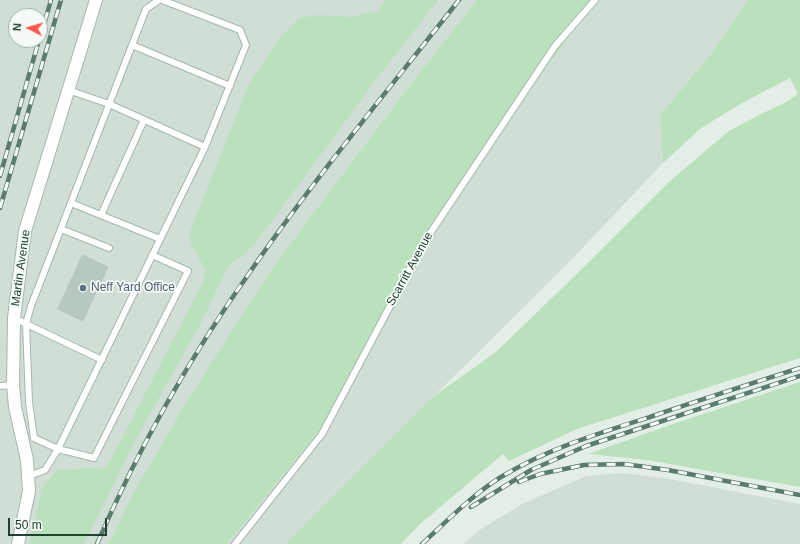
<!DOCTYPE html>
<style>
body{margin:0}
#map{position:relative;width:800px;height:544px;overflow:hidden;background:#e3eee6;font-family:Helvetica,sans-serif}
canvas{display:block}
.north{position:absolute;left:8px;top:8px;width:40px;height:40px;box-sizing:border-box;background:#f4faf5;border:1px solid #9fb0a7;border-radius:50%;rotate:275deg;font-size:11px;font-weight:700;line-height:16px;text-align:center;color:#204131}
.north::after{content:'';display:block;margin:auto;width:14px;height:18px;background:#fe5650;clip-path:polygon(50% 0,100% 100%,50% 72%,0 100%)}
.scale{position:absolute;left:8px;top:518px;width:99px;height:18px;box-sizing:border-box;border:2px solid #204131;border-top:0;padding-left:5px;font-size:12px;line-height:14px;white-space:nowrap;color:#204131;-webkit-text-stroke:3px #f4faf5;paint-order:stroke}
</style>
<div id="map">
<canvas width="800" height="544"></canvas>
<div class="north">N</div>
<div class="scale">50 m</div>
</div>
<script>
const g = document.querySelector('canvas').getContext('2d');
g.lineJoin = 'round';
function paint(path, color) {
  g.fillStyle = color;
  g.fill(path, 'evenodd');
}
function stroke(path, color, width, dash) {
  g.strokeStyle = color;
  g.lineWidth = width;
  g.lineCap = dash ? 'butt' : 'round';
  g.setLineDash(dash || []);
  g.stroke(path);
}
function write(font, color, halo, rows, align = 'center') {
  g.font = font + ' Helvetica,sans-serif';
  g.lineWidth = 3.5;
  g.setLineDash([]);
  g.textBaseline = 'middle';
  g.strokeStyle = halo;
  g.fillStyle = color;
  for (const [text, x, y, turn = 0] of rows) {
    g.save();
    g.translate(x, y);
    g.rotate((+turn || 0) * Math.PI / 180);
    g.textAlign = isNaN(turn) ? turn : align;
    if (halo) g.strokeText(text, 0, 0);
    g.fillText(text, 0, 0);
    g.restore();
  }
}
const built = new Path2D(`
 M0 0H477L410 85 273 267 170 432 131 497 109 544H0ZM16 16H40V40H16Z
 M596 0H748L710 55 660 115 663 163 570 261 285 544H227L343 401 443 209Z
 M623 473 664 478 800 504V544H464L478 531 522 504 586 476Z`);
const green = new Path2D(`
 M385 0H438L374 82 255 244 227 268 203 319 135 441 84 544H29L43 486 58 470 107 467 203 282 206 270 191 245 190 232 250 82 281 37 299 18 318 15 351 17 379 11Z
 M477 0H596L443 209 343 401 227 544H109L131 497 186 403 273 267 410 85Z
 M748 0H800V358L577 429 509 461 503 454 420 524 401 544H285L355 474 434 396 496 352 587 264 670 181 729 131 759 115 786 102 798 94 790 78 742 103 701 128 663 163 660 115 710 55Z
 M800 382V487L647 460 588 454 670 425Z`);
const building = new Path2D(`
 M83 255 108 267 83 321 58 309Z`);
const lane = new Path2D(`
 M132 45 230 86
 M68 90 109 104 205 147
 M71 203 160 239
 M101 215 144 120
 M61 229 109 248
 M152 255 188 271 94 458 58 449 34 438 29 402 26 324 31 306 146 9 159 0
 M14 318 102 360
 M0 386 13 385
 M29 476 45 470 58 449 205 147 246 45 240 30 162 0
 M235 544 322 434 423 244 555 46 595 0`);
const street = new Path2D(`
 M18 544 29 491 27 460 15 407 13 385 14 318 25 231 96 0`);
const rail = new Path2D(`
 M40 38 51 0
 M0 176 39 40
 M0 208 61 0
 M519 482 540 474 584 465 624 464 668 470 800 495
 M471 507 531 470 586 446 800 376
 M97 544C138 449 190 357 250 272 315 178 388 90 459 0
 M422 544C447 521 472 495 501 477 547 449 599 433 650 417 700 400 750 384 800 368`);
const markers = [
 [83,288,4,"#5c6f8a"]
];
const streetNames = [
 ["Martin Avenue",21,268,-82],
 ["Scarritt Avenue",410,269,-61]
];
const serviceNames = [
 ["Neff Yard Office",91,288]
];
paint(built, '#d0ded5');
paint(green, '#bae1bc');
paint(building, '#b7c9bf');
stroke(building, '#b4c8bc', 1);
stroke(lane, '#a5b7ac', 8);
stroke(street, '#a5b7ac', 14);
stroke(lane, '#fff', 6);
stroke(street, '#fff', 12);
stroke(rail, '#5b7c6c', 4.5);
stroke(rail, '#f4faf5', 3, [9]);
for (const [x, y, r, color] of markers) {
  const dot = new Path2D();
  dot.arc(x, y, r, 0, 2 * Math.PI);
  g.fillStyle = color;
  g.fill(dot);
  stroke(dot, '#f4faf5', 1.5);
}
write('12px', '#204131', '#f4faf5', streetNames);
write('12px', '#4e5e75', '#f4faf5', serviceNames, 'left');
</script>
